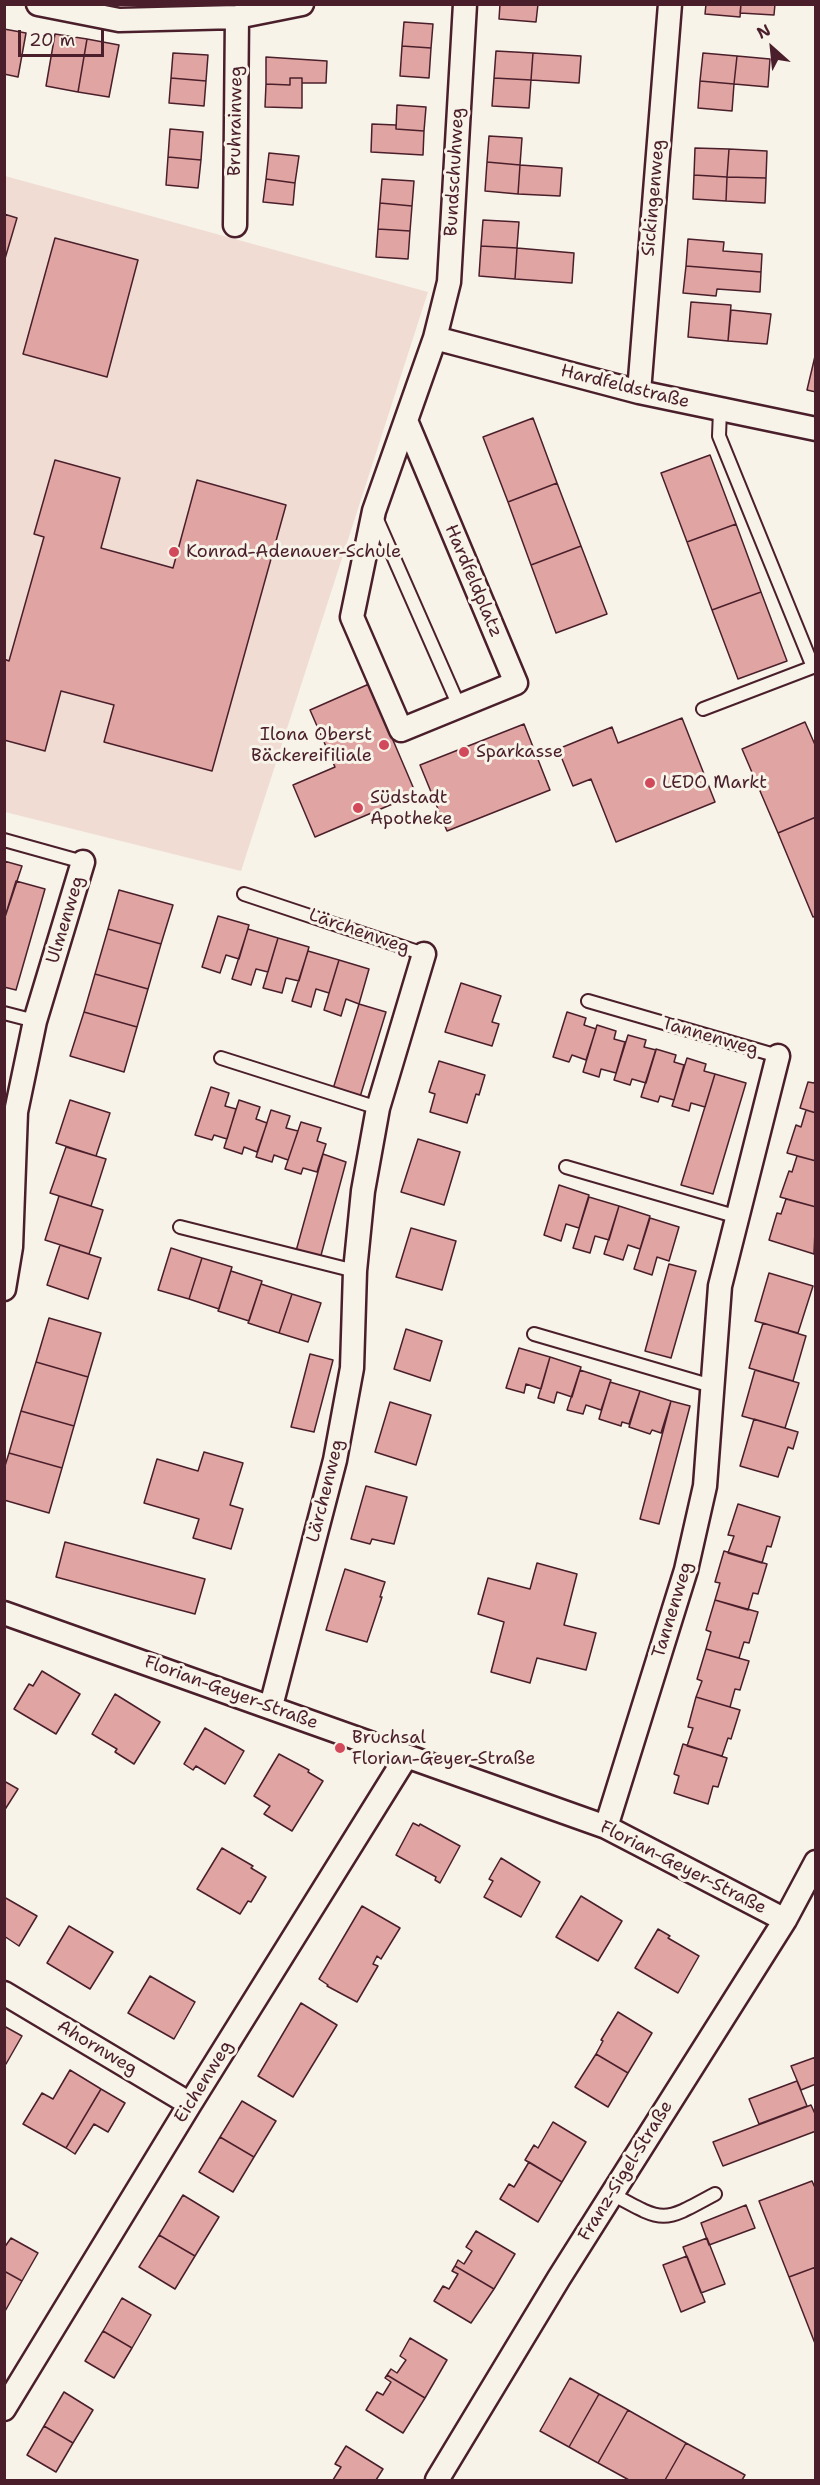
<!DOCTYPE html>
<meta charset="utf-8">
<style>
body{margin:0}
#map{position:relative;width:820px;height:2485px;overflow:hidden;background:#f7f3e8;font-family:"Shantell Sans",sans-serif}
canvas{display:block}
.frame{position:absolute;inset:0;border:6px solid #4a1f2b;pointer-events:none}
.north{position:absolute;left:742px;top:18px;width:60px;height:60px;-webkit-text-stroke:4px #f7f3e8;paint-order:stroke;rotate:333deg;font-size:16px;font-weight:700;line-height:24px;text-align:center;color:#4a1f2b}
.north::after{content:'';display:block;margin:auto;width:21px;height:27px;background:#4a1f2b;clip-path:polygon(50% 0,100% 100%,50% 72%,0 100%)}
.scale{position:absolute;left:18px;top:30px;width:86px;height:27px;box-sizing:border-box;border:3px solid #4a1f2b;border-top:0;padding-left:8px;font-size:18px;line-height:21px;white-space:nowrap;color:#4a1f2b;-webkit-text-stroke:4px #f7f3e8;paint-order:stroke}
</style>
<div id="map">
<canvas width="820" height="2485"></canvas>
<div class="frame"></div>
<div class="north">N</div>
<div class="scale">20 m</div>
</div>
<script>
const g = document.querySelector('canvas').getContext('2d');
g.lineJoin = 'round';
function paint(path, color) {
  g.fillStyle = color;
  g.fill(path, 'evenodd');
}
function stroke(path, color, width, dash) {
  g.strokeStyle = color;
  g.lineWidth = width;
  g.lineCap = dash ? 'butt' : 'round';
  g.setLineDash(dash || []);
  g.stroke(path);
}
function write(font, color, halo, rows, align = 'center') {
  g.font = font + ' "Shantell Sans",sans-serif';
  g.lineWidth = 6;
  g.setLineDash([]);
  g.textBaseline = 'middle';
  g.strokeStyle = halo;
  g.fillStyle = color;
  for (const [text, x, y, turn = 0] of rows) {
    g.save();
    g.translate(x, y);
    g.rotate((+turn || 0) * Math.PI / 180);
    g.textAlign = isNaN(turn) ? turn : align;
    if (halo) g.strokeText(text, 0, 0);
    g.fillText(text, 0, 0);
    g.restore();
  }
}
const built = new Path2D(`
 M5 176 428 292 241 871 5 812Z`);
const building = new Path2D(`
 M500 4H538L536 22 499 19Z
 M706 4H741L740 17 705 14Z
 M741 4H775L774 15 740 13Z
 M404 22 433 24 431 48 402 46Z
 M4 29 26 33 18 77 4 74Z
 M55 34 87 39 78 92 46 86Z
 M87 39 119 45 109 97 78 92Z
 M402 46 431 48 429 78 400 76Z
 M496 51 533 53 531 80 494 78Z
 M173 53 208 55 206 81 171 78Z
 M533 53 581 56 579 83 531 80Z
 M703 53 737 56 734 84 700 81Z
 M737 56 770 59 768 87 734 84Z
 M266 57 327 61 326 83H302V78H290V85L266 84Z
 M171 78 206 81 204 106 169 103Z
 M290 78H302V108L265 107 266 84 290 85Z
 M494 78 531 80 529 108 492 106Z
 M700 81 734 84 732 111 698 108Z
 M397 105 426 107 424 131 396 129Z
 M372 124 396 125V129L424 131 423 155 371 152Z
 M170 129 203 132 201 160 168 157Z
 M489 136 522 138 520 165 487 162Z
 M695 148 729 149 727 177 694 175Z
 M729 149 767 151 766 178 727 177Z
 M269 153 299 156 295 183 266 179Z
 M168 157 201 160 198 188 166 185Z
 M487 162 520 165 518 194 485 191Z
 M520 165 562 168 560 196 518 194Z
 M694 175 727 177 726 201 693 199Z
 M727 177 766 178 765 203 726 201Z
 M266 179 295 183 293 205 263 202Z
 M382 179 414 181 412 206 380 203Z
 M380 203 412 206 410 231 378 229Z
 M4 214 17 218 4 262Z
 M483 220 519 222 517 248 481 246Z
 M378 229 410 231 408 259 376 257Z
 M55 238 138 260 107 377 23 354Z
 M688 239 724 242 723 251 762 254 761 272 686 266Z
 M481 246 517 248 515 279 479 276Z
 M517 248 574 253 572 283 515 279Z
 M686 266 761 272 760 292 717 289 716 296 683 293Z
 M691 302 731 305 728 341 688 337Z
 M731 310 771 314 767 344 728 341Z
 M816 352V392L807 390Z
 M533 418 557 483 508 502 483 437Z
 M710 455 736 524 687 542 661 473Z
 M55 460 120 478 101 548 173 568 197 480 286 505 212 771 104 742 114 705 61 691 45 751 4 740V659L9 661 44 537 34 534Z
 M557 483 581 546 531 565 508 502Z
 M736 524 761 592 712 610 687 542Z
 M581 546 607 614 556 633 531 565Z
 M761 592 787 661 738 679 712 610Z
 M369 684 416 794 315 837 293 785 335 767 310 710Z
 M682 718 715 802 616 842 591 779 573 786 558 749 612 727 618 743Z
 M805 722 816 747V817L778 833 742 749Z
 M524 724 550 790 447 831 420 765Z
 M816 817V916L813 917 778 833Z
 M4 861 22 866 4 920Z
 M16 881 45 889 16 990 4 987V920Z
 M119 890 173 905 161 944 108 929Z
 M218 916 249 925 239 959 226 955 220 973 202 967Z
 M108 929 161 944 148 989 95 974Z
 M248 929 278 938 268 972 256 969 251 985 232 979Z
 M278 938 309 947 299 981 286 978 282 993 263 988Z
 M308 951 339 960 329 993 316 989 311 1007 292 1001Z
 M339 960 369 969 359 1004 346 999 341 1016 324 1010Z
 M95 974 148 989 137 1027 84 1012Z
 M461 983 501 996 492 1022 499 1024 492 1046 445 1032Z
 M359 1004 386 1012 360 1097 333 1089Z
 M84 1012 137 1027 124 1072 70 1056Z
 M567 1012 586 1018 584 1025 596 1029 586 1060 572 1055 569 1062 553 1057Z
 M597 1025 616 1031 614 1039 625 1042 616 1073 601 1069 599 1077 583 1072Z
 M628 1035 646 1040 644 1047 656 1050 646 1083 632 1079 630 1085 614 1080Z
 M656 1049 676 1055 674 1062 684 1065 674 1100 660 1096 658 1102 641 1097Z
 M687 1058 706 1064 704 1071 715 1074 705 1107 691 1103 689 1111 672 1106Z
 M439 1061 485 1075 479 1095 476 1094 467 1123 430 1112 435 1094 429 1092Z
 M715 1074 746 1083 713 1194 681 1185Z
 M816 1080V1113L800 1108 808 1082 814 1083Z
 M211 1087 229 1093 225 1106 236 1109 227 1139 214 1135 212 1140 195 1135Z
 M70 1100 110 1113 96 1156 56 1143Z
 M239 1100 260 1107 256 1119 267 1123 257 1152 244 1147 242 1154 224 1148Z
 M271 1110 290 1116 286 1128 298 1131 288 1160 274 1155 272 1162 256 1157Z
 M806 1110 816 1113V1161L787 1153 796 1125 801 1127Z
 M301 1122 321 1128 317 1141 326 1144 317 1172 303 1168 301 1174 285 1169Z
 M418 1139 460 1152 444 1205 401 1192Z
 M66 1147 106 1159 91 1206 50 1193Z
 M323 1154 346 1162 320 1259 296 1251Z
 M797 1156 816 1161V1207L780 1197 789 1171 792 1172Z
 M559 1185 589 1195 579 1228 566 1224 561 1241 544 1235Z
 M59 1196 103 1210 89 1254 45 1240Z
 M589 1197 619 1206 609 1240 595 1236 590 1253 573 1248Z
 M786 1199 816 1207 814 1254 769 1240 777 1213 781 1214Z
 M619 1206 650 1216 640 1249 628 1245 623 1260 604 1254Z
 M650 1218 679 1227 669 1261 657 1257 652 1275 634 1269Z
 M411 1228 456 1241 442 1290 396 1277Z
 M60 1245 101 1258 88 1299 47 1285Z
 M171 1248 202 1258 189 1299 158 1290Z
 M202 1258 232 1267 219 1309 189 1299Z
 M669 1264 696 1271 671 1358 645 1351Z
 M231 1271 262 1281 249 1321 218 1311Z
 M769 1273 813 1286 798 1333 755 1321Z
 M261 1284 292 1294 279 1333 248 1323Z
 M292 1294 321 1303 308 1342 279 1333Z
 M49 1318 101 1333 88 1377 36 1362Z
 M763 1323 806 1336 793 1381 749 1368Z
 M406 1329 442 1341 430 1381 394 1369Z
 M519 1348 550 1357 541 1389 526 1384 524 1393 506 1388Z
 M310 1354 333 1360 314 1432 291 1427Z
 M550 1357 581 1367 572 1397 557 1392 554 1403 538 1398Z
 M36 1362 88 1377 74 1426 21 1411Z
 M580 1370 611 1380 601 1410 586 1405 583 1414 567 1410Z
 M755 1370 799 1383 785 1428 742 1416Z
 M610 1382 640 1391 629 1424 622 1422 621 1426 599 1419Z
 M640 1391 671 1401 661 1433 652 1430 650 1434 629 1427Z
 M671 1401 690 1406 659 1524 640 1519Z
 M390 1402 431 1415 416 1465 375 1452Z
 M21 1411 74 1426 62 1468 9 1453Z
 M754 1419 798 1432 793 1449 788 1447 778 1477 740 1466Z
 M204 1452 243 1463 230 1505 243 1509 231 1549 193 1538 199 1519 144 1503 157 1459 198 1471Z
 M9 1453 62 1468 49 1513 4 1500V1469Z
 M366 1486 407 1497 394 1544 372 1539 370 1544 351 1539Z
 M738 1504 780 1517 771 1547 767 1546 762 1563 728 1553 734 1536 728 1535Z
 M65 1542 205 1579 195 1614 56 1577Z
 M724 1551 767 1564 758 1594 753 1593 748 1610 715 1600 720 1583 715 1582Z
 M537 1563 577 1574 564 1625 596 1633 586 1670 537 1658 530 1683 491 1672 504 1622 478 1614 488 1578 530 1589Z
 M345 1569 385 1582 380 1597H382L367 1642 326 1630Z
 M715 1600 758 1612 749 1643 744 1642 739 1658 706 1649 711 1632 706 1630Z
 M706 1649 749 1661 740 1690 735 1689 730 1707 696 1697 702 1681 697 1679Z
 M42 1671 80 1694 56 1734 14 1709 29 1684 33 1686Z
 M115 1694 160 1722 134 1764 115 1752 117 1749 92 1734Z
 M696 1697 740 1710 731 1739 728 1738 722 1756 687 1746 693 1728 688 1727Z
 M205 1728 244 1751 225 1784 196 1766 193 1770 184 1764Z
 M683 1744 727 1758 718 1787 713 1786 708 1804 674 1793 679 1776 674 1774Z
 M279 1754 309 1770 308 1772 323 1781 292 1831 264 1814 270 1806 254 1796Z
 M4 1781 18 1789 4 1811Z
 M413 1823 419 1826 420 1824 460 1846 440 1883 435 1880 436 1877 396 1855Z
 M222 1848 253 1866 251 1868 266 1877 251 1902 248 1901 240 1914 197 1889Z
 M501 1858 540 1882 521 1917 484 1897 493 1881 489 1879Z
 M581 1896 622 1921 598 1961 556 1937Z
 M4 1897 37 1916 19 1946 4 1936Z
 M362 1906 400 1928 381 1959 377 1956 373 1964 378 1966 357 2002 327 1986 328 1985 319 1979Z
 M69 1926 113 1952 90 1989 47 1963Z
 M658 1929 670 1936 668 1938 699 1956 678 1993 635 1968Z
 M150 1976 195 2002 174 2039 128 2013Z
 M301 2003 337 2025 293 2097 258 2076Z
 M618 2012 652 2033 628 2073 596 2054 603 2041 601 2040Z
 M4 2026 22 2036 6 2064 4 2063Z
 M596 2054 628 2073 608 2107 575 2087Z
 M816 2057V2084L801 2090 791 2066Z
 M70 2070 101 2089 66 2148 23 2124 42 2093 53 2099Z
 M797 2081 807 2106 759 2124 749 2099Z
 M101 2089 125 2103 108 2132 94 2124 75 2154 66 2148Z
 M242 2101 276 2121 254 2157 220 2137Z
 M811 2105 816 2116V2131L723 2166 713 2142Z
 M553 2122 586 2142 562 2182 525 2160 534 2145 538 2148Z
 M220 2137 254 2157 233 2192 199 2172Z
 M529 2162 562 2182 538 2222 500 2199 509 2184 514 2187Z
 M812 2181 816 2190V2267L789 2277 759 2201Z
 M183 2195 219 2217 195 2256 159 2235Z
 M746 2205 755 2228 709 2245 701 2223Z
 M476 2231 515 2254 494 2289 455 2266 458 2260 464 2264 472 2251 466 2247Z
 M159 2235 195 2256 175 2289 139 2267Z
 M11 2238 38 2253 22 2281 4 2271V2248Z
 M707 2238 725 2284 701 2293 683 2247Z
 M687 2256 705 2302 681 2312 663 2265Z
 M455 2266 494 2289 471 2323 434 2301 443 2286 449 2289 458 2274 452 2271Z
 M816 2267V2346L789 2277Z
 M4 2271 22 2281 4 2313Z
 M122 2298 151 2315 132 2348 103 2331Z
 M103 2331 132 2348 114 2378 85 2361Z
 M410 2338 447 2360 425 2398 387 2375 391 2369 397 2373 406 2360 400 2356Z
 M387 2375 425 2398 403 2433 366 2410 377 2392 383 2395 391 2382 385 2378Z
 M570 2378 599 2394 569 2447 540 2431Z
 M64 2392 93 2410 73 2443 44 2426Z
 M599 2394 628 2410 598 2463 569 2447Z
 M628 2410 686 2443 665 2480H629L598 2463Z
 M44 2426 73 2443 56 2472 27 2455Z
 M686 2443 745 2475 742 2480H665Z
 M346 2446 383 2469 376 2480H333L341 2467 335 2464Z`);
const lane = new Path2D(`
 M375 515 459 706
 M703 709 813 667 719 436 720 410
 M4 840 83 862
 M244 894 424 954
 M588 1001 778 1056
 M4 1013 35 1021
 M221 1058 378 1108
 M566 1167 738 1217
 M180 1227 355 1271
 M534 1334 712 1386
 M612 2194C665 2223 662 2223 715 2194`);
const street = new Path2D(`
 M38 4 119 20 237 17 302 4
 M235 225 237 17
 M435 338 639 392 816 429
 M639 392 670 4
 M407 423 516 683 401 730 352 617 374 511 435 338 449 282 465 4
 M4 1289 11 1247 16 1112 35 1021 83 862
 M4 1613 606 1827 785 1920
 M271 1706 335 1460 352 1368 355 1271 363 1191 378 1108 424 954
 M606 1827 686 1570 705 1486 720 1286 778 1056
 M4 1993 190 2104
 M4 2409 190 2104 406 1757
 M437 2480 559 2278 785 1920 816 1862`);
const markers = [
 [174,552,6,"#d1495b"],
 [384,745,6,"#d1495b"],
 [464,752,6,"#d1495b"],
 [650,783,6,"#d1495b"],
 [358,808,6,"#d1495b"],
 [340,1748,6,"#d1495b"]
];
const streetNames = [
 ["Bruhrainweg",236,121,-89],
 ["Bundschuhweg",455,172,-87],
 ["Sickingenweg",654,198,-85],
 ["Hardfeldstraße",625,387,14],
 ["Hardfeldplatz",473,581,67],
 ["Ulmenweg",66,920,-73],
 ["Lärchenweg",359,932,19],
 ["Tannenweg",710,1037,16],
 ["Lärchenweg",326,1491,-76],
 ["Tannenweg",673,1610,-73],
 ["Florian-Geyer-Straße",231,1693,20],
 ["Florian-Geyer-Straße",683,1868,27],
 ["Ahornweg",97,2048,31],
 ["Eichenweg",204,2082,-58],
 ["Franz-Sigel-Straße",626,2171,-58]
];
const poiNames = [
 ["Konrad-Adenauer-Schule",186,552],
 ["Ilona Oberst",372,735,"right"],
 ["Bäckereifiliale",372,756,"right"],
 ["Sparkasse",476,752],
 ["LEDO Markt",662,783],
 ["Südstadt",370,798],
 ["Apotheke",370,819],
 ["Bruchsal",352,1738],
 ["Florian-Geyer-Straße",352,1759]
];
paint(built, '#f0dcd3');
paint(building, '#e0a5a2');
stroke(building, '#4a1f2b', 1.5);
stroke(lane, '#4a1f2b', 16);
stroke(street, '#4a1f2b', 27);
stroke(lane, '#f7f3e8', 12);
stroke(street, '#f7f3e8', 22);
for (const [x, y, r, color] of markers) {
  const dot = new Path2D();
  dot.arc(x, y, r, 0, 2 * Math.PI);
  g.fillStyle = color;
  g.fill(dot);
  stroke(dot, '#f7f3e8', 2);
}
write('18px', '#4a1f2b', '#f7f3e8', streetNames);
write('18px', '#4a1f2b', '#f7f3e8', poiNames, 'left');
</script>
